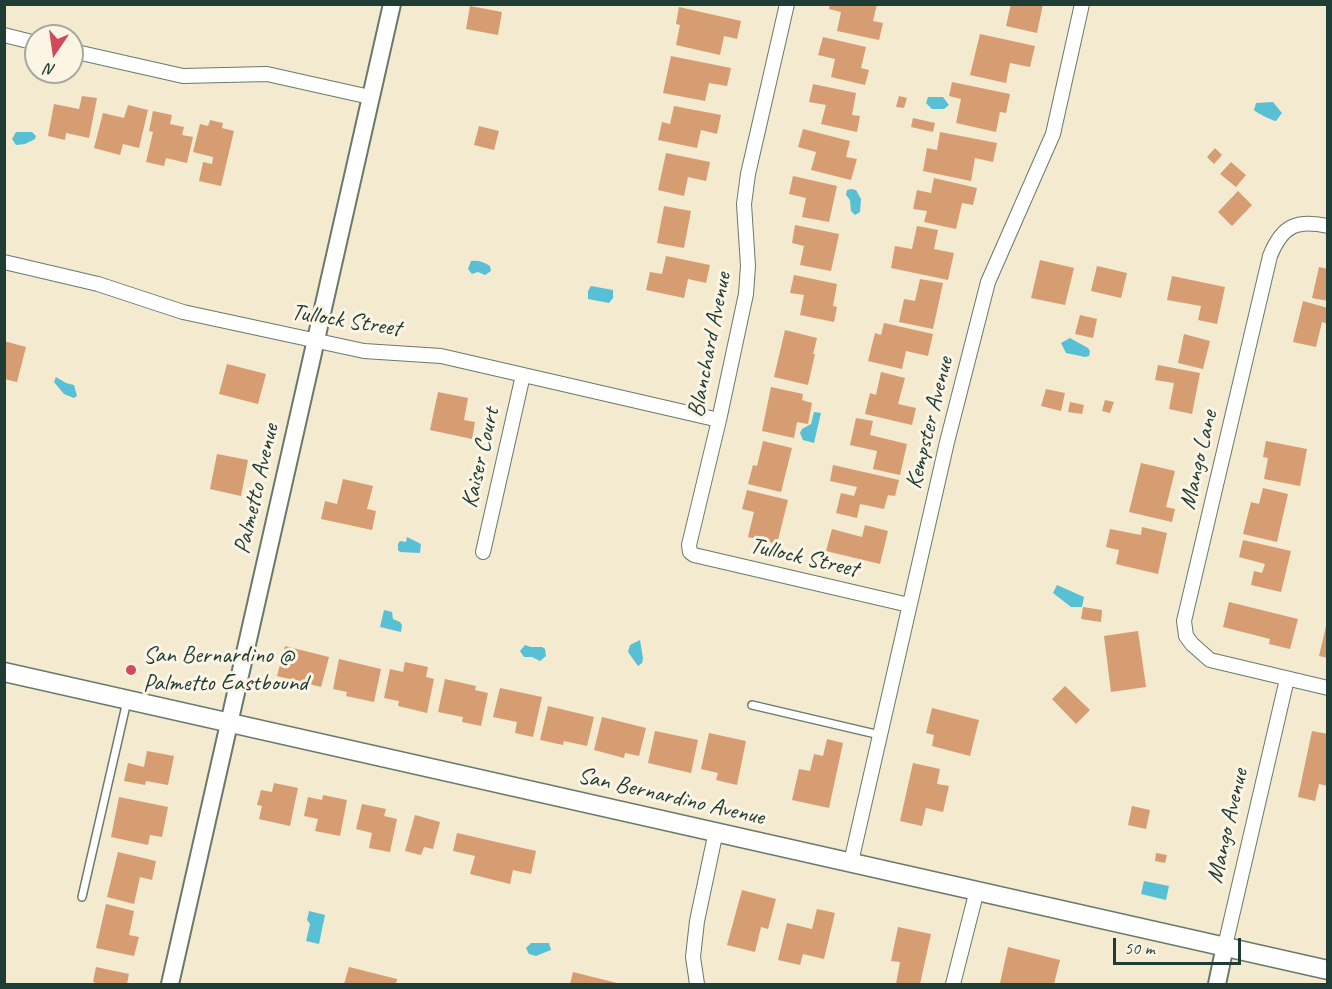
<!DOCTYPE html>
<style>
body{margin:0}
#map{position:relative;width:1332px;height:989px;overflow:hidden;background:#f3ead0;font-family:Caveat,sans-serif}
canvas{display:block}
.frame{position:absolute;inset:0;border:6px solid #1f3d34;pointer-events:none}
.north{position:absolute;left:24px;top:24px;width:60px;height:60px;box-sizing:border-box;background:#fcf5e5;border:2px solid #a4ab9e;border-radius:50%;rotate:193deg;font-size:16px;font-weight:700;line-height:24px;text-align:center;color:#1f3d34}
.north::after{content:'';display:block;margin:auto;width:21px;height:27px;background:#d1495b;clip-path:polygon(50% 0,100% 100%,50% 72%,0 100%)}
.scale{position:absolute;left:1113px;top:938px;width:128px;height:27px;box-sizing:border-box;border:3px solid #1f3d34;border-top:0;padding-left:8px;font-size:18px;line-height:21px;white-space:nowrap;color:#1f3d34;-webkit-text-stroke:4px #fcf5e5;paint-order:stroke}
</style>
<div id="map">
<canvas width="1332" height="989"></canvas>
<div class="frame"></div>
<div class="north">N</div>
<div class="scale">50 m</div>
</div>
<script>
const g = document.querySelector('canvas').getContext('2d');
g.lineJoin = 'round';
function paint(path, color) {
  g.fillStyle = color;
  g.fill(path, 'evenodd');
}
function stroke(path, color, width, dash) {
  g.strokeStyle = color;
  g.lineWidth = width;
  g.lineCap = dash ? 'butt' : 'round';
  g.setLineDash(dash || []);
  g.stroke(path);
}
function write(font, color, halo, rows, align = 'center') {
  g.font = font + ' Caveat,sans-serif';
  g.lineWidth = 6;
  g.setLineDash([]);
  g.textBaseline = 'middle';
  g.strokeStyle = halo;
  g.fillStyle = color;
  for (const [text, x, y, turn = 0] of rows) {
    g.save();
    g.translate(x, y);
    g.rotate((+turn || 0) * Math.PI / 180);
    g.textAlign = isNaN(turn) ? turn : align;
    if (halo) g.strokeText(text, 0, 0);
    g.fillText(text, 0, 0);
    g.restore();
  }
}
const water = new Path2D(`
 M928 97H943L949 105 944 109H932L926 103Z
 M1273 102 1282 113 1276 121C1273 121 1255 112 1254 110L1256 103Z
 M16 132H32L36 136 35 139 25 144 16 145 12 139Z
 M851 189 856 190 861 199 860 212 855 215 851 211 850 200 846 195 847 190Z
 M471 261C478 260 484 262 490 266L491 271 485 275 478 272 472 274 468 269Z
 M591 286 613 290V298L609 303 588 299V291Z
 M1070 338 1088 348 1090 351 1089 356 1085 357 1066 353 1061 343Z
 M56 377 66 383 74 385 77 396 74 398 64 394 54 382Z
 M814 412 821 413 814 443 803 440 800 433 802 429 811 424Z
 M407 537 421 544 420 553 400 552 398 550V544L400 541 406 542Z
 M1057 585 1084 597 1082 607H1071L1053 593Z
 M384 610 392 612 393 619 400 622 402 625 401 632 380 627Z
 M640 640 643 658 642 663 638 666 628 652 630 645Z
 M525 645 531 647H542L545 649 546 656 540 661 532 657H524L520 651Z
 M1144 881 1169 886 1166 900 1141 894Z
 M309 911 325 915 319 944 306 941 310 924 307 920Z
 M531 943H549L551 950 536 956 529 954 526 948Z`);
const building = new Path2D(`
 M830 4H877L873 21 883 23 879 40 837 31 841 12 829 9Z
 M1011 4H1043L1037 33 1006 26Z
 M470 6 502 12 498 35 466 29Z
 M679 7 741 21 737 39 724 36 720 55 676 45 680 25 676 24Z
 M980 34 1035 46 1030 67 1010 63 1006 83 970 75Z
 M823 37 866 47 861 68 869 70 865 85 831 77 835 59 818 55Z
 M671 56 731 68 727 86 709 83 705 101 663 93Z
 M952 82 1010 94 1006 113 1000 112 996 132 956 123 961 99 949 96Z
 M813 84 856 93 852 115 860 116 857 132 821 124 826 105 809 102Z
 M82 96 97 98 89 138 66 133 65 140 48 136 54 104 79 109Z
 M899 96 907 98 904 108 896 107Z
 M128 105 148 110 139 148 123 144 120 155 94 148 103 113 124 118Z
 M674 106 721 115 717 134 701 130 697 148 658 140 662 122 670 124Z
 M153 111 172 115 170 124 184 127 182 135 193 137 187 163 166 158 164 166 146 162 153 132 149 131Z
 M913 118 935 123 933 132 911 127Z
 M210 120 223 123 222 128 234 131 221 186 199 181 203 162 212 164 213 157 193 152 200 124 208 126Z
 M479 126 499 131 494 150 474 145Z
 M803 129 850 141 846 157 857 159 851 180 811 170 816 152 798 147Z
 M940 132 997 143 993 162 975 158 971 181 923 171 927 148 937 150Z
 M1215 148 1222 155 1214 164 1207 157Z
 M666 153 710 162 706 181 688 177 684 196 658 190Z
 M1231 162 1246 175 1236 187 1220 174Z
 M793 176 837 186 829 222 802 217 806 198 789 194Z
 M934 178 977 188 973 205 962 203 956 229 924 222 927 211 913 209 917 190 931 193Z
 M1238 191 1252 205 1232 226 1218 212Z
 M664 206 691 211 684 248 657 243Z
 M795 225 839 234 831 271 800 265 804 246 792 243Z
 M917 226 938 230 934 249 954 253 948 280 891 268 895 246 912 249Z
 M666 256 710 265 706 283 688 279 684 298 646 290 650 272 662 274Z
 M1040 260 1074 268 1065 305 1031 298Z
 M1097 266 1127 273 1121 298 1091 291Z
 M1319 267 1328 269V301L1312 298Z
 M794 275 837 284 833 306 837 307 834 322 800 315 804 295 790 293Z
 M1172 276 1225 287 1217 324 1198 320 1201 306 1167 300Z
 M920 279 943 283 933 329 899 322 904 299 915 301Z
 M1303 301 1328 308V324L1322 322 1316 347 1293 342Z
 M1080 315 1097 319 1093 338 1075 334Z
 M884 323 933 334 928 356 906 351 902 369 868 361 875 333 881 335Z
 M785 330 817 338 813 354H815L808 385 774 377Z
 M1184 334 1210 341 1203 369 1178 363Z
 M4 341 26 347 17 382 4 379Z
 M227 364 266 374 258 404 219 394Z
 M1158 365 1200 373 1192 414 1169 409 1174 383 1155 380Z
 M881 372 905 378 898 404 916 408 912 425 865 414 870 393 876 395Z
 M771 387 803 394 802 400 812 403 808 424 797 422 794 438 762 431Z
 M1046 389 1065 393 1061 411 1041 406Z
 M438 392 468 398 464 420 475 422 472 439 430 430Z
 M1105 400 1114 402 1110 413 1102 411Z
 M1070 402 1084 405 1082 414 1068 412Z
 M856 418 873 421 870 435 907 444 900 475 873 469 877 451 850 445Z
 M763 441 792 448 781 492 748 484 753 465 757 466Z
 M1266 441 1307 449 1300 486 1264 479 1268 458 1263 457Z
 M217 454 248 460 241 496 210 489Z
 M1141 463 1175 471 1166 507 1175 509 1172 522 1129 512Z
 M833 465 899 480 895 496 888 495 884 509 860 504 857 518 836 513 841 493 854 496 857 487 830 481Z
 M343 479 373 486 367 509 376 511 372 530 321 519 325 501 337 504Z
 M1263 488 1288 494 1277 542 1243 534 1251 502 1259 504Z
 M747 490 788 500 777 544 748 537 754 512 742 509Z
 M865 525 888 531 880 564 826 551 832 529 862 537Z
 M1142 527 1167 533 1158 574 1116 564 1119 550 1106 547 1110 529 1141 535Z
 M1243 540 1291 551 1281 592 1251 585 1254 571 1262 573 1265 564 1239 557Z
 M1229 602 1298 619 1290 649 1269 644 1270 639 1223 627Z
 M1083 607 1102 610 1101 622 1081 619Z
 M1327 622H1328V658L1319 656Z
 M1138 631 1146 687 1111 692 1104 636Z
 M285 646 329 657 321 687 277 676Z
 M339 659 381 669 374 702 346 696 347 692 333 689Z
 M405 662 428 667 426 677 434 679 427 713 398 706 399 701 384 698 390 669 403 672Z
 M445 679 476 686 475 690 488 693 481 726 462 722 463 717 438 712Z
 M1065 686 1090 710 1076 724 1052 699Z
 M500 688 542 697 533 737 515 733 517 722 493 717Z
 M548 706 594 717 587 746 564 741 563 745 540 740Z
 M932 708 979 720 970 756 932 746 934 735 926 733Z
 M602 717 646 728 639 756 625 753 624 758 594 750Z
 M655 731 698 740 691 773 648 763Z
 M1312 731 1328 734V786L1319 784 1315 801 1298 797Z
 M709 733 746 741 737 785 716 780 718 773 701 769Z
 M827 739 843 743 829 808 792 800 799 769 810 771 814 754 823 756Z
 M147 751 174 756 168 785 146 781 145 785 124 781 128 763 144 767Z
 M913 763 940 769 937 784 949 786 943 812 926 808 922 826 900 821Z
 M274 783 298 788 290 826 259 819 262 806 257 805 261 790 272 792Z
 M323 795 347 800 340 836 315 831 318 819 304 816 308 797 322 800Z
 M119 797 168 807 162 837 150 835 148 845 111 837Z
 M362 804 386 809 384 816 397 819 390 852 369 848 372 833 356 829Z
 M1132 806 1150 810 1146 829 1128 825Z
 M415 815 440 822 433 849 424 847 421 855 405 851Z
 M457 833 536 851 531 874 513 870 510 884 470 874 475 856 453 851Z
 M118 852 156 861 152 880 140 877 134 904 107 897Z
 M1156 853 1167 855 1165 863 1155 861Z
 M742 890 776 899 768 929 761 927 755 952 727 945Z
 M106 904 134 911 129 935 139 937 134 956 96 948Z
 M817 909 835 913 824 959 803 954 800 965 778 960 787 923 812 929Z
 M898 927 931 934 920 984H896L900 962 891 961Z
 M1008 947 1060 960 1054 984 1000 983Z
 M96 967 129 974 127 984H99L93 982Z
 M349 967 397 979 396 984H344Z
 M573 972 621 984H570Z`);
const service = new Path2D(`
 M752 705 880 735
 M82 897 127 701`);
const minor = new Path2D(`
 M787 4 748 174 744 204 748 266 746 294 719 420 689 545 690 552 694 555 909 605
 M4 35 36 43
 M72 51 183 76 267 74 370 97
 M1328 226C1296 219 1282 226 1270 256L1184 621 1186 636 1192 644 1210 660 1328 688
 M4 262 98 284 183 312 364 351 441 356 719 420
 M483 552 523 375
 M851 862 947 442 988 282 1053 134 1082 4
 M1225 946 1287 679
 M697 984 693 957 697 921 716 831
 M953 984 977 890`);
const tertiary = new Path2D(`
 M170 984 392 4
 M1217 984 1225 946`);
const secondary = new Path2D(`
 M4 672 1328 970`);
const markers = [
 [131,670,6,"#d1495b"]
];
const streetNames = [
 ["Tullock Street",346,321,9],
 ["Blanchard Avenue",710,345,-79],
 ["Kempster Avenue",930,423,-76],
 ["Kaiser Court",481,458,-77],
 ["Mango Lane",1199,460,-77],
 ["Palmetto Avenue",257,489,-77],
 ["Tullock Street",804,558,13],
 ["San Bernardino Avenue",671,797,13],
 ["Mango Avenue",1228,826,-77]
];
const poiNames = [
 ["San Bernardino @",143,656],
 ["Palmetto Eastbound",143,684]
];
paint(water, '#58c0d5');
paint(building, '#d69d72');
stroke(service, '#697a6b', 10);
stroke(minor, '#697a6b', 16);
stroke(tertiary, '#697a6b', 20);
stroke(secondary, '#697a6b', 21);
stroke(service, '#fff', 7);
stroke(minor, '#fff', 14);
stroke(tertiary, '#fff', 16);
stroke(secondary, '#fff', 18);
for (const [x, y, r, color] of markers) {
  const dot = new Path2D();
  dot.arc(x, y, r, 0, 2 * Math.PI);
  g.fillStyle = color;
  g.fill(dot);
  stroke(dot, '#fcf5e5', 2);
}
write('24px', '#1f3d34', '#fcf5e5', streetNames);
write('24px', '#1f3d34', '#fcf5e5', poiNames, 'left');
</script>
